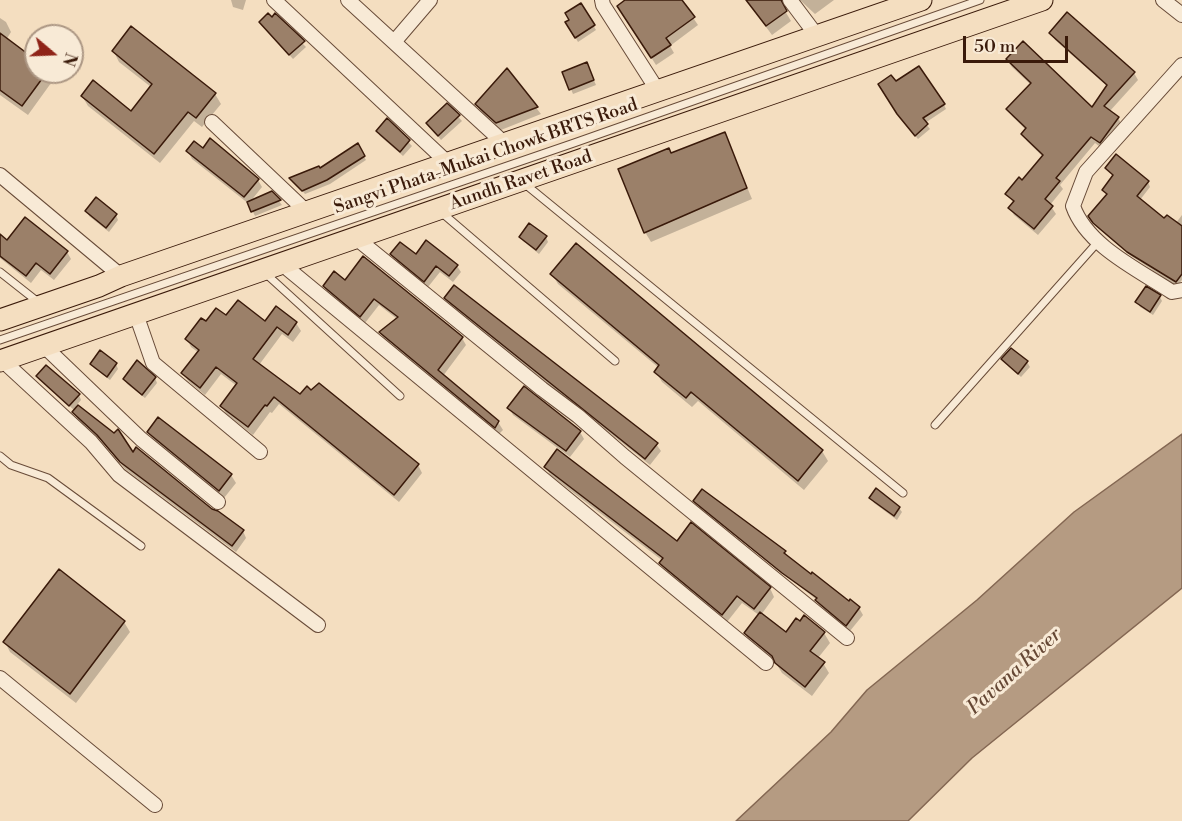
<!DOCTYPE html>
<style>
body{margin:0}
#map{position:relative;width:1182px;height:821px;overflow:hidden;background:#f4dec0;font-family:"Libre Bodoni",serif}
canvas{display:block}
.north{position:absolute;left:24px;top:24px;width:60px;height:60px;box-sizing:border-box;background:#f8ead6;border:2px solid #ac9784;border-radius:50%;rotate:109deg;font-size:16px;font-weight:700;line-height:24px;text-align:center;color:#3a1a0a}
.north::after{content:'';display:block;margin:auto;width:21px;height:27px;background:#8f2418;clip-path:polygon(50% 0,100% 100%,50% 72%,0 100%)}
.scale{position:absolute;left:963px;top:36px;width:105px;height:27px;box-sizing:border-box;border:3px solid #3a1a0a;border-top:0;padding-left:8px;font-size:18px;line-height:21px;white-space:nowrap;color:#3a1a0a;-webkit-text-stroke:4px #f8ead6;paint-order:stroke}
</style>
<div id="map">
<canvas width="1182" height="821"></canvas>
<div class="north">N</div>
<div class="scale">50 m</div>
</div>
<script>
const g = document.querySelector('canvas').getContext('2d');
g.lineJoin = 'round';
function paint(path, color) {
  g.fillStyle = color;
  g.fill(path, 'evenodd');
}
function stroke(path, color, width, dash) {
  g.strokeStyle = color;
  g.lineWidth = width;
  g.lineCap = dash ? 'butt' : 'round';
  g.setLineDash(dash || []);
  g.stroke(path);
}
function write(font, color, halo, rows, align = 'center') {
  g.font = font + ' "Libre Bodoni",serif';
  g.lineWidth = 6;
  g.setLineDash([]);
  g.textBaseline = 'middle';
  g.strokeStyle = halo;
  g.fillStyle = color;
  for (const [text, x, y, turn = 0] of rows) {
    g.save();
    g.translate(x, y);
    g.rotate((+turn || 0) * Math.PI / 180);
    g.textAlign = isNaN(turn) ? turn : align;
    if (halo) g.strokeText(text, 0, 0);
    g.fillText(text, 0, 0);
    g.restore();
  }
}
const water = new Path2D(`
 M1182 434V588L972 758 908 821H736L831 732 867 690 977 600 1074 512Z`);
const shadow = new Path2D(`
 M231 0H246L243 10 233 7Z
 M628 0H681L698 25 670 46 674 53 656 65 623 13Z
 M746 0H834L815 14 801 1H790L785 11 791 21 772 35Z
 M581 5 596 30 578 42 567 23 571 20Z
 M275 16 306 47 293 59 260 23Z
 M0 18 6 22 11 32 6 40 36 61V72H59L28 115 0 95Z
 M1051 33 1134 73 1138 80 1109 112 1118 118 1122 125 1104 150 1095 143 1060 185 1063 189 1050 205 1056 214 1038 235 1014 215 1010 208 1014 204 1007 194 1023 183 1043 157 1027 141 1023 134 1026 130 1012 116 1008 109 1031 85 1012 67 1007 60 1092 109 1108 87 1055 40Z
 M114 52 215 94 221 104 202 127 194 121 160 163 88 106 82 96 131 113 151 87 119 62Z
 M589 69 596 85 573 94 564 73Z
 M507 71 541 114 501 130 481 112 477 105Z
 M895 83 944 105 946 109 925 123 930 129 918 139 901 119Z
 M447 105 462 121 441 140 427 123Z
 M387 120 412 146 403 156 380 136 377 131Z
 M725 134 752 199 651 242 645 232 671 155Z
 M357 145 366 160 330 184 305 194 292 179 319 170Z
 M188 151 258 180 262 187 250 202 272 193 282 205 255 216 249 204 192 159Z
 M1107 168 1148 182 1150 187 1140 200 1165 220 1176 223 1182 215V280L1177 286 1131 256 1098 228 1093 222 1107 196 1104 190 1114 177Z
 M87 211 116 215 118 220 109 232 89 216Z
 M0 236 8 242 67 252 71 259 54 280 41 270 31 283 0 258Z
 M521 237H546L548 242 539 254 523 241Z
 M576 246 822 451 828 461 804 490 698 401 692 407 662 382 656 372 659 368 558 284 552 274Z
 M392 254 416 256 457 266 461 272 453 282 440 272 428 287 396 261Z
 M345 282 462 338 466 345 443 376 498 422 503 430 499 434 385 340 381 333 397 319 379 305 365 323 329 293 324 286Z
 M1160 297 1162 301 1153 315 1140 307 1137 302Z
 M446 298 656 444 661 451 650 465 450 306Z
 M276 308 296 323 301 331 293 342 282 334 259 365 300 396 418 465 422 473 399 502 279 404 272 413 270 412 253 435 226 414 222 406 237 386 221 374 205 395 188 381 183 373 199 353 191 347 187 339 206 324 226 317 265 323Z
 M1003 360 1027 362 1030 367 1021 377Z
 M91 364H116L118 369 110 380 94 368Z
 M38 377 79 395 81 400 76 406 114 435 132 455 243 531 246 538 236 552 125 469 103 442 77 419 75 411Z
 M155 378 157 383 145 398 127 384 124 379Z
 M509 408 580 432 584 439 570 457 559 449 558 451 677 543 770 588 774 597 761 615 786 634 824 633 830 643 818 658 823 663 829 673 812 696 782 673 777 665 751 643 745 633 759 615 742 603 727 622 666 572 661 563 663 561 550 475 546 467 559 449 513 415Z
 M159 419 231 475 236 483 224 498 153 440 149 432Z
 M871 498 899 508 902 512 897 520 874 503Z
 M695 501 785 552 789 559 849 603 850 601 859 608 863 615 850 631 821 607 817 600 699 508Z
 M59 572 124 622 130 632 76 703 10 652 5 642Z`);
const building = new Path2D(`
 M625 0H682L695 17 666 38 671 45 651 58 617 6Z
 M746 0H781L787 11 766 26Z
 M581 3 595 25 575 38 565 22 569 20 565 13Z
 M1067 12 1135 72 1104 106 1119 117 1100 143 1091 137 1056 178 1060 181 1045 199 1053 206 1034 229 1008 208 1014 201 1005 194 1019 177 1022 180 1043 155 1021 134 1026 128 1006 109 1031 83 1006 59 1023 41 1092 107 1107 85 1049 33Z
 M268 13 272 17 275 13 305 41 289 55 259 22Z
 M131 26 216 93 196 118 188 112 154 154 81 96 93 80 131 111 152 84 112 51Z
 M0 33 36 60V72H47L22 106 0 90Z
 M587 62 594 80 569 90 562 72Z
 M919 66 945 104 923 118 928 124 915 136 897 114 878 84 891 75 896 81Z
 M507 68 538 107 496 123 475 104Z
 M447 103 460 115 438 136 426 123Z
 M387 118 410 140 400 152 376 131Z
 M725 132 747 188 644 233 618 169 669 148 671 153Z
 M210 138 259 179 244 197 186 151 194 141 203 148Z
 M358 143 365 156 327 180 302 191 289 178 319 166 320 168Z
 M1116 154 1149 181 1137 196 1164 218 1167 215 1182 226V274L1176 282 1127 252 1093 223 1088 216 1107 194 1102 190 1113 175 1105 168Z
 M272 191 281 200 251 212 247 202Z
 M96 197 117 214 106 228 85 211Z
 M25 217 68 251 50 274 36 263 26 276 0 256V234L7 240Z
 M529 223 547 236 536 250 519 237Z
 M426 240 458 265 449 276 436 266 424 282 390 254 400 242 416 254Z
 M576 243 823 450 798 481 691 392 686 398 654 372 659 365 550 274Z
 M363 256 463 337 438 370 499 421 495 428 379 332 398 317 374 299 360 317 323 286 334 271 345 280Z
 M454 285 658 443 645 459 444 298Z
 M1146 286 1161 295 1150 312 1135 302Z
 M238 300 265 321 276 306 297 322 288 335 277 327 253 359 300 394 307 386 311 390 319 383 419 464 394 495 274 397 267 406 265 405 248 427 220 406 237 383 216 367 200 388 181 373 199 350 185 339 201 318 206 321 216 308 226 315Z
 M1011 348 1028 361 1018 374 1001 359Z
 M100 350 117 363 107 377 90 364Z
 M137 360 156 377 142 395 123 379Z
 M46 365 80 394 69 406 36 376Z
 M524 386 581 431 566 451 507 408Z
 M78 405 114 433 118 429 133 452 136 447 212 509 218 511 244 530 232 546 120 462 97 435 72 412Z
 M158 417 232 474 219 491 147 432Z
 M557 449 677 541 691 522 771 587 754 609 737 596 722 615 659 563 663 558 544 467Z
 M876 488 900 507 894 516 869 498Z
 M702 489 786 551 784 553 811 574 812 572 849 601 850 599 860 607 846 626 815 600 817 598 782 573 693 501Z
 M59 569 125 621 70 694 3 642Z
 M760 612 786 632 796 618 800 621 804 615 825 632 810 651 825 662 805 687 775 663 772 656 744 633Z`);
const service = new Path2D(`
 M525 184 903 493
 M441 212 615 361
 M0 272 38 302
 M264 272 400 396
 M0 340 574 143 980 0
 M935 425 1097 243
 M0 456 11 465 48 478 141 546`);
const minor = new Path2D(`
 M274 0 449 164
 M348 0 505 144
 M602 0 603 5 658 91
 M790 0 817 36
 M1163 0 1182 15
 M394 42 430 0
 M1182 65 1086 172 1073 206C1087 246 1139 270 1172 292L1182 290
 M212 122 308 213
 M0 175 121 276
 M356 238 542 389 578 416 625 457 847 638
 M282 264 766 663
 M136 314 153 363 260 452
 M44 346 141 439 218 502
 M2 360 91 442 119 475 318 625
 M0 678 155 805`);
const primary = new Path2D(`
 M0 320 99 286 121 276 921 0
 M0 361 1042 0`);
const streetNames = [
 ["Sangvi Phata-Mukai Chowk BRTS Road",486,157,-19],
 ["Aundh Ravet Road",521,181,-19]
];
const waterNames = [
 ["Pavana River",1015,672,-42]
];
paint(water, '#b59b82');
stroke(water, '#846752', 1.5);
paint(shadow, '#0003');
paint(building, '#9b8069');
stroke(building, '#3a1a0a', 1.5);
stroke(service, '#684b38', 9);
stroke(minor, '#684b38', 16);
stroke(primary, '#3a1a0a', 23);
stroke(service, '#f8ead6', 7);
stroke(minor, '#f8ead6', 14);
stroke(primary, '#f4dec0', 21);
write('18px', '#3a1a0a', '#f8ead6', streetNames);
write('italic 20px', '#654734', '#f8ead6', waterNames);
</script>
